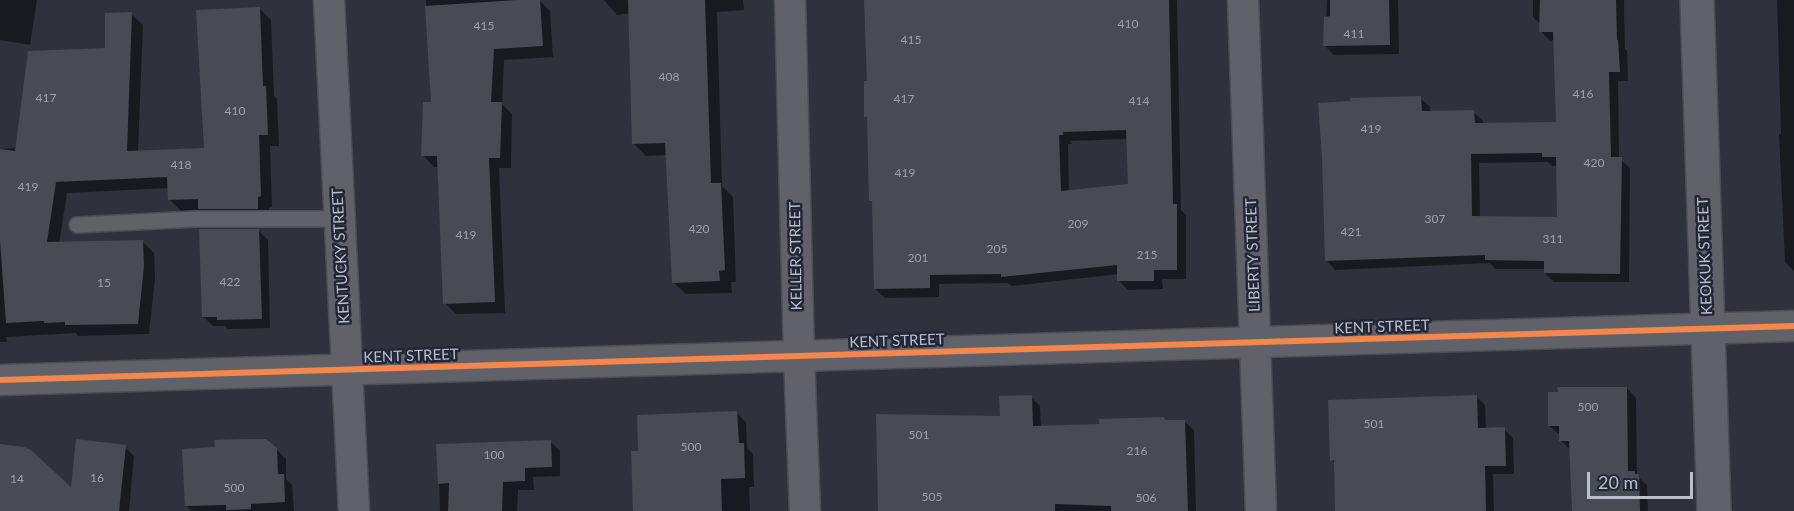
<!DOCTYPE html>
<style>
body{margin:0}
#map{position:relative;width:1794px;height:511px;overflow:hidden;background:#2f323c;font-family:Lato,sans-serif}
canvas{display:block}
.scale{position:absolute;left:1587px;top:472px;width:106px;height:27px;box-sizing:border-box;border:3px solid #bbbecb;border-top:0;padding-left:8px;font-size:18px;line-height:21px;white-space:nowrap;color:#bbbecb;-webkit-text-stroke:4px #222637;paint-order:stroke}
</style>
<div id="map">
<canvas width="1794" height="511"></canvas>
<div class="scale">20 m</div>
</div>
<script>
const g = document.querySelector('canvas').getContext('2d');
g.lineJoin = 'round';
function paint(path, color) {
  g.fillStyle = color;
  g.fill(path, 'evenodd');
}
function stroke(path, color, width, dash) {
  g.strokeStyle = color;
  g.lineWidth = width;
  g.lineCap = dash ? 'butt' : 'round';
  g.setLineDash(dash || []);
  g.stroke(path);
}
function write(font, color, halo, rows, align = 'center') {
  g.font = font + ' Lato,sans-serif';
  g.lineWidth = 5;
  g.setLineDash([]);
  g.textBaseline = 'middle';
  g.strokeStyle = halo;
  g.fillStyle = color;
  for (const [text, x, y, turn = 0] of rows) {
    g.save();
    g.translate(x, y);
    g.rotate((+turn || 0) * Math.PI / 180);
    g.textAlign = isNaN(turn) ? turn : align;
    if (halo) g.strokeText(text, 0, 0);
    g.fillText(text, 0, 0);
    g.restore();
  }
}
const shadow = new Path2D(`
 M0 0H37L30 45 0 40Z
 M426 0H513V2L539 0 550 11 553 57 504 60 502 104 512 114 511 168H499L505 313 456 314 445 303 439 167H434L423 155 432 103Z
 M604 0H743L744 10 717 12 722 186 733 197 736 282H731L732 293 686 294 673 282 667 155 646 156 633 143 630 13 617 15Z
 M866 0H1177L1181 210 1186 215V279H1162L1163 289 1128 290 1119 281V274L1012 286 1008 283 939 284V297L885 298 875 289 873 203 871 200 868 118 866 116 869 82ZM1128 139 1129 186 1069 191 1068 144H1072L1071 141Z
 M1327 0H1398L1399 54 1334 55 1325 46Z
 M1533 0H1624L1625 49 1627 51 1628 81H1618L1619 158 1630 168 1629 282H1554L1545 273V269H1495L1490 263 1335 270 1326 260 1420 98 1430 107V113L1473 112 1483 121V124L1558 123 1554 40 1550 41 1541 31V25L1533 17ZM1548 162 1552 166H1557L1559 219 1480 217 1479 163Z
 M1777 0H1794V271L1785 262 1779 134H1781Z
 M260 9 271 20 274 96 277 99 279 146H270L272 207 269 208V220H211L201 210 181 211 169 199V188L67 193 59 244 143 242 154 253 155 279 149 334 78 336 76 333 6 337 7 342H0V149L17 148 107 50 131 14 143 25 138 152 206 149Z
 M258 230 268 240 270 328 228 329 225 326H213L203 316Z
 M1627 388 1636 398 1637 476 1647 485 1648 511H1574L1570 449 1560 440V435L1549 426Z
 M1476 396 1485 405 1486 429H1504L1513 438 1514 474H1493L1494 511H1336V464L1332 460Z
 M1031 397 1040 406 1041 427 1100 426 1164 419 1167 422 1184 421 1194 430 1196 511H880Z
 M737 413 746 422 747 448 753 454 754 487H749L750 511H635L640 452Z
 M550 441 560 451V476L533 477 534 490H518L517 511H440L438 445Z
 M0 446 72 491 125 447 134 456 129 511H0Z
 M276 449 286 459V479L292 485 294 511H192L186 506Z`);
const building = new Path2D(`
 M517 0H540L543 46 494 49 491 102H502L500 158H489L495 302 443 304 437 156H421L423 102H431L425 6Z
 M628 0H705L711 183H721L725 270 719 271 720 281 672 283 665 143 632 144Z
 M864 0H1169L1173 204H1177V270H1154V281H1117V265L1001 277V274L930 275V288L874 289 872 201H869L867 117H864V81H867ZM1126 130 1128 184 1061 191 1059 135H1063V132Z
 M1330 0H1389L1390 45 1323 46 1324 17 1330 16Z
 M1540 0H1616L1617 40H1618L1620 72H1609L1611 157H1622L1620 274 1544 273V261L1485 260V255L1325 261 1322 157 1318 103 1350 101V98L1421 96 1422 111 1474 110 1475 123 1556 122 1553 32H1539ZM1542 153V157H1556L1557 217 1472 216 1471 154Z
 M260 7 263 86H266L268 135H259L261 196 258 197V209H198V199L168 200 167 177 56 182 47 242 143 240 144 266 138 324 65 325V322L44 323V321L6 323 0 240V149L15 151 28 51 105 48V13L132 12 127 151 204 148 196 10Z
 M199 229H259L262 319 217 320V317H202Z
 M1557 387H1627L1628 471H1635V474H1639L1640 511H1572L1569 441H1559V426H1548V392H1558Z
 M1032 395 1033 426 1099 424V419L1164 417 1165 420H1185L1188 511H1111V506L1055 504V511H878L876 414 1000 416 999 396Z
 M1477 395 1478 428 1505 427 1506 466H1485L1486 511H1335L1334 460 1330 461 1328 400Z
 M737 411 739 443H744L745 478 721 479 722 511H633L631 451H638L637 415Z
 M76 439 126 445 119 511H0V444L24 447 31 450 71 487Z
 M244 439H266L277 448 278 474H284L285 502 251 504V509L226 510V505L185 506 182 449 215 447 214 440Z
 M551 440 552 467 525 468V481L503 482 502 511H448L449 483 438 484 436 444Z`);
const service = new Path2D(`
 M77 225 197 219H339`);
const minor = new Path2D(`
 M329 0 354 511
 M790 0 799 356 805 511
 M1243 0 1261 511
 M0 380 1794 326`);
const tertiary = new Path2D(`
 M1697 0 1714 511`);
const cycleway = new Path2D(`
 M0 380 1794 326`);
const numberNames = [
 ["410",1128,24],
 ["415",484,26],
 ["411",1354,34],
 ["415",911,40],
 ["408",669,77],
 ["416",1583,94],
 ["417",46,98],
 ["417",904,99],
 ["414",1139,101],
 ["410",235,111],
 ["419",1371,129],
 ["420",1594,163],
 ["418",181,165],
 ["419",905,173],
 ["419",28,187],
 ["307",1435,219],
 ["209",1078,224],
 ["420",699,229],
 ["421",1351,232],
 ["419",466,235],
 ["311",1553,239],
 ["205",997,249],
 ["215",1147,255],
 ["201",918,258],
 ["422",230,282],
 ["15",104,283],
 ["500",1588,407],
 ["501",1374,424],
 ["501",919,435],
 ["500",691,447],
 ["216",1137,451],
 ["100",494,455],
 ["16",97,478],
 ["14",17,479],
 ["500",234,488],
 ["505",932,497],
 ["506",1146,498]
];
const streetNames = [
 ["LIBERTY STREET",1253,255,-92],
 ["KENTUCKY STREET",341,256,-93],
 ["KELLER STREET",796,256,-91],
 ["KEOKUK STREET",1705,256,-92],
 ["KENT STREET",1382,327,-2],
 ["KENT STREET",897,341,-2],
 ["KENT STREET",411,356,-2]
];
paint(shadow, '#0007');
paint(building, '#484b53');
stroke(service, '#4b4d55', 18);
stroke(minor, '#4b4d55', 33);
stroke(tertiary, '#4b4d55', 36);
stroke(service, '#606169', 15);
stroke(minor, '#606169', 30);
stroke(tertiary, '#606169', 33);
stroke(cycleway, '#f5874c', 6);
write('12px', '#9ea1ad', null, numberNames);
write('15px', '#bbbecb', '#222637', streetNames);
</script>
